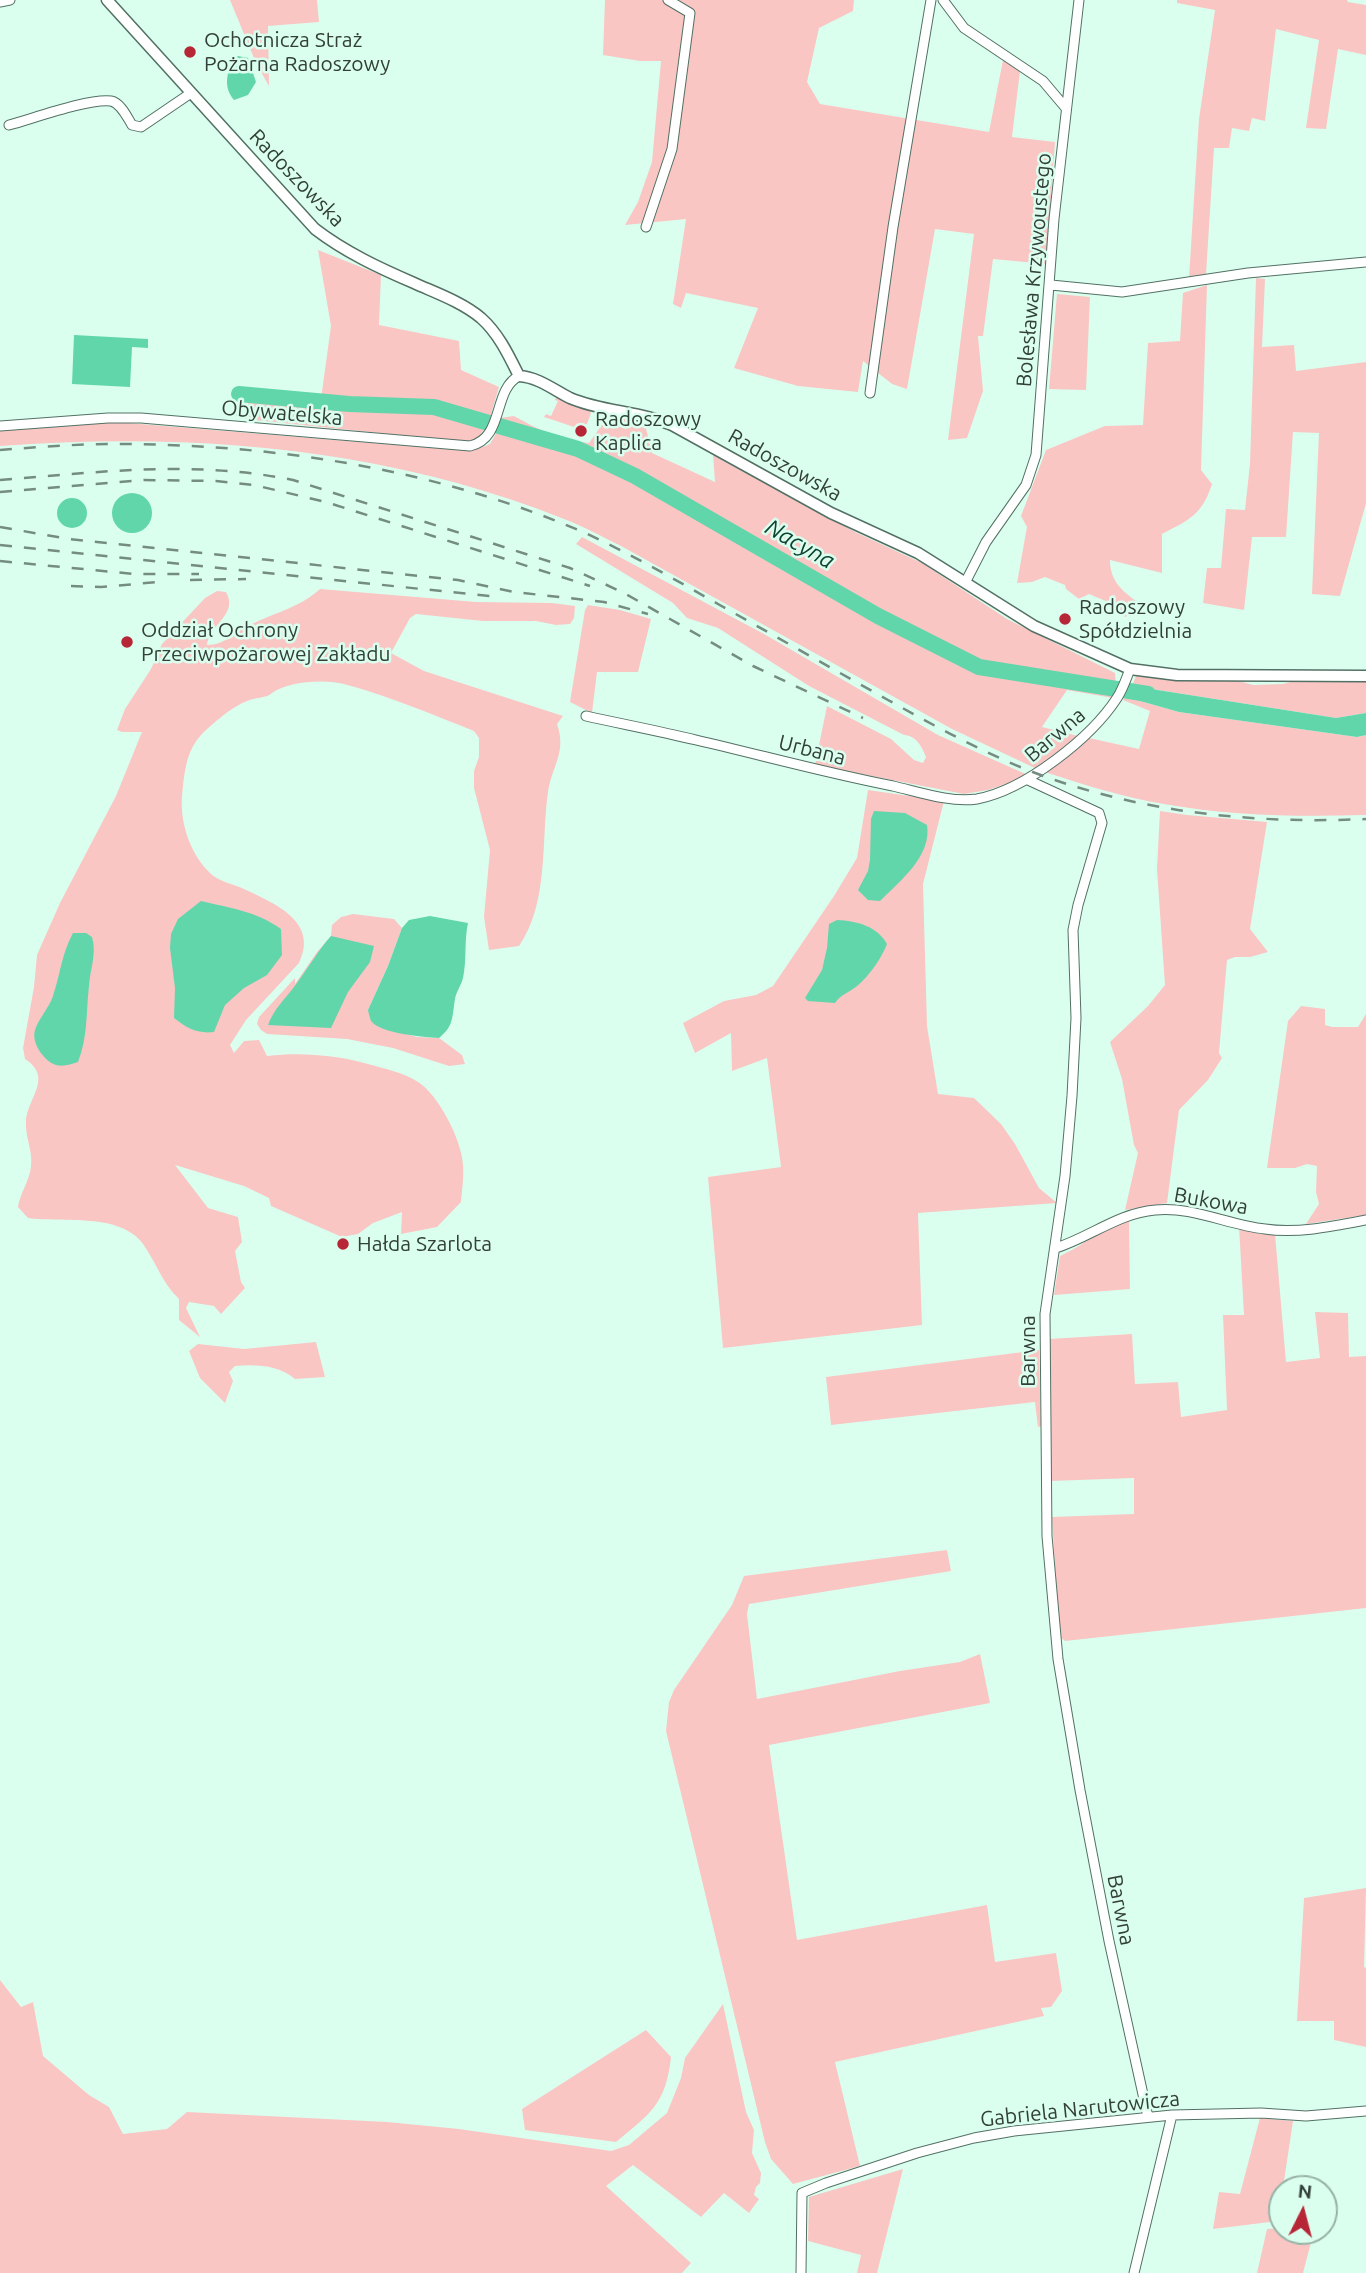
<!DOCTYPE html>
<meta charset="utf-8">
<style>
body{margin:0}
#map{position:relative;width:1366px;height:2273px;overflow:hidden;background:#dbffef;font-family:Ubuntu,sans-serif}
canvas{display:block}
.north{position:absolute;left:1268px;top:2175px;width:70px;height:70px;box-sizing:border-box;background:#dbffef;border:2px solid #97b3a6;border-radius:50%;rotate:6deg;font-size:19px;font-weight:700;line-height:28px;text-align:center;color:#324039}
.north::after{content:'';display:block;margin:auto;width:24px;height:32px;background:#b72636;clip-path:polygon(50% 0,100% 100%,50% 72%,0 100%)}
</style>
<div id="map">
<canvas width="1366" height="2273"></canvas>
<div class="north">N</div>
</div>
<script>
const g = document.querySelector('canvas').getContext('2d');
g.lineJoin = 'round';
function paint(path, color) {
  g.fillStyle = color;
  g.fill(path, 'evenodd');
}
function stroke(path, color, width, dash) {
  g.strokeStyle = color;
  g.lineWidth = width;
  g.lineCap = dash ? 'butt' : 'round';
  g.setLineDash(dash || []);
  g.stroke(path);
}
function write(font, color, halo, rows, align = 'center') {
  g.font = font + ' Ubuntu,sans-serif';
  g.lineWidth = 5;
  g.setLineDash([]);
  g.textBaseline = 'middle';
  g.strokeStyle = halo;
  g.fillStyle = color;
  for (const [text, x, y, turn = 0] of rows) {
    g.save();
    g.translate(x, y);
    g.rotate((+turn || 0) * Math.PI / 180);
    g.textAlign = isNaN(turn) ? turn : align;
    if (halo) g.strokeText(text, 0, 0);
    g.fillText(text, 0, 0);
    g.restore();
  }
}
const green = new Path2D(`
 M230 0H317L319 22 268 26 269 86 256 63Z
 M605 0H854L853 11 819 28 807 82 820 104 989 132 1003 60 1020 71 1012 137 1055 142 1046 264 993 259 983 336H978L983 391 967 438 948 440 974 234 935 229 907 389 892 384 863 361 858 392 798 386 734 368 758 308 686 293 681 308 673 304 686 219 625 225 638 202 652 162 661 61H640L603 55Z
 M1177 0H1347L1348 2 1366 5V55L1338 49 1326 129 1306 128 1319 40 1276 29 1265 121 1252 118 1249 131 1232 128 1229 148H1214L1206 274 1189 278 1199 119 1215 10 1177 3Z
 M318 250 381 275 379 325 459 341 461 370 499 387 489 421 434 405 321 399 331 326Z
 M1256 278 1265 279 1262 347 1294 345 1296 371 1366 362V503L1340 596 1312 594 1319 433 1293 432 1286 537H1252L1244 610 1203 603 1207 568H1221L1226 509 1245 510 1250 464Z
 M1207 285 1201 470 1212 484C1202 515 1189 520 1162 534V573L1110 560C1110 580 1121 590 1136 601L1126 617 1114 612 1108 602 1089 594 1079 599 1066 589 1065 585 1045 577 1032 582 1017 583 1027 527 1021 516 1046 450 1105 426 1143 425 1148 343 1180 341 1183 293Z
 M1057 294 1090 297 1086 390 1049 389Z
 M557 396 588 409 591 413 587 424 574 427 544 417 546 414 551 416 558 401 555 400Z
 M249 399 368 411 431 410 486 427 474 443 245 419Z
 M514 416C537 429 562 441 589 443L606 419 617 418 644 420 652 453 715 482 713 454 855 532 922 563 1007 619 1115 673 1116 686 980 664 880 614 640 474 579 448 497 424 499 418Z
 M116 422 396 445 483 447 490 444 498 430 578 451 720 528 878 619 978 670 1113 691V698L1067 690 1042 727 1078 736 1037 769 952 729 621 546C602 537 583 526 564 519 384 447 191 432 0 446V431Z
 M582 537 764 634 938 735 1030 776 988 790 964 794 815 765 827 706 891 739 914 760 923 763 926 757C922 747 917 736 904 735L809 686 718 628 687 618 673 603 576 544Z
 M320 589 476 602 552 603 575 606 574 618 570 624 556 625 536 621H483L416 614 410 618 391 653 424 671 563 716 557 724C567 752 552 766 548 792 541 841 549 903 519 946L489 950 484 917 490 850 474 788V771L479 757V738L474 731C431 714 389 696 344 684 325 679 288 681 272 693 265 699 256 697 247 701 233 706 206 728 197 740 185 756 184 777 182 796 180 823 190 854 211 874 220 882 234 884 244 889 276 904 319 922 299 963L246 1020 230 1045 234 1053 244 1041 259 1040 267 1056C301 1052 336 1055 368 1064 385 1069 403 1072 418 1082 439 1095 462 1141 463 1165 464 1177 462 1190 461 1202L437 1227 401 1234 402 1212 373 1223 358 1234 342 1237 271 1206 269 1198 244 1186 175 1165 208 1208 238 1217 242 1242 235 1251 241 1282 245 1288 221 1314 214 1306 189 1302 186 1308 200 1337 179 1320V1299C162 1283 156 1262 143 1244 120 1212 62 1223 28 1218L18 1207C20 1193 30 1180 31 1166 33 1151 25 1137 26 1122 27 1098 54 1078 25 1059L23 1048 34 987 37 955 60 903 116 796 142 732H122L117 730 125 709 151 669 162 644 205 598 217 591 226 592C239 614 209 625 207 645 224 645 232 634 246 627 272 613 298 609 320 589Z
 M588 605 620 610 651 619 638 672H597L592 713 570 702 585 610Z
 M1136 676 1239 681 1253 685 1283 684 1299 680H1366V713L1336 718 1132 686Z
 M1126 697 1179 712 1357 737 1366 735V815C1298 817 1231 816 1164 804 1123 797 1084 785 1045 772L1089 738 1139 749 1150 711 1123 700Z
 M868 790 944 801 923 884 927 1026 938 1094 974 1098 1001 1124 1015 1144 1039 1188 1057 1203 918 1213 922 1325 723 1348 708 1177 781 1167 767 1058 732 1071 731 1033 695 1053 683 1023 724 1001 756 995 773 986 834 896 857 858Z
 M1160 811 1187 815 1267 822 1250 929 1268 952 1250 957H1235L1227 960 1219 1053 1222 1058 1208 1080 1179 1110 1167 1203 1125 1210 1138 1153 1134 1145 1122 1079 1110 1042 1148 1006 1165 985 1157 869Z
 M353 914 394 919 402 928 388 966 368 1010 378 1026 417 1037 439 1038 462 1055 465 1064 449 1066 393 1048 347 1039 267 1034 261 1030 257 1024 259 1017 295 978V984L317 952 331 936 332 925 341 917Z
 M1301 1006 1325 1009V1025L1332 1027H1358L1366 1014V1215L1306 1224 1319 1204 1316 1192 1317 1166 1307 1164 1295 1168H1267L1288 1021Z
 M1129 1220 1130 1289 1054 1295 1060 1256C1085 1245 1102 1227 1129 1220Z
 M1239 1226 1260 1234H1275L1286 1362 1320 1358 1315 1312 1348 1313 1349 1357 1366 1356V1608L1065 1641 1059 1636 1052 1517 1134 1514V1478L1051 1481 1049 1339 1132 1334 1135 1384 1178 1382 1181 1417 1227 1410 1223 1315H1244Z
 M316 1342 325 1377 295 1379C279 1365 256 1364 235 1366L229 1372 233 1381 225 1403 200 1378 189 1351 198 1344 244 1349Z
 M1039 1350 1041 1426 1038 1427 1035 1402 831 1425 826 1377Z
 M947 1550 951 1571 749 1604 747 1614 757 1699 900 1671 960 1662 980 1654 990 1703 769 1745 797 1940 987 1905 995 1962 1056 1953 1062 1991 1051 2007 1041 2008 1044 2016 835 2062 860 2166 793 2184 771 2159 765 2142 666 1731 669 1702 674 1690 732 1605 744 1576Z
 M1366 1888 1364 1967 1366 1968V2047L1334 2040V2021H1297L1304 1898Z
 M0 1980 21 2007 33 2002 43 2056 89 2095 109 2107 123 2134 167 2129 187 2112 387 2122 459 2129 611 2151 629 2145 667 2113 681 2078 685 2058 723 2004 746 2112 754 2130 752 2153 761 2173 760 2183 756 2187 754 2195 759 2199 749 2213 724 2193 701 2217 633 2165 606 2186 691 2263 682 2273H0Z
 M646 2030 671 2057C666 2104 650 2114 616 2142L525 2130 522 2109Z
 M1260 2118 1293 2121 1278 2221 1213 2229 1219 2192 1240 2194Z
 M903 2169 877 2273H857L861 2255 808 2241 809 2197Z
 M1282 2228V2231H1314L1303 2273H1257L1267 2229Z`);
const water = new Path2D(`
 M238 56 248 58 256 82 248 95 234 100C222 86 227 68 238 56Z
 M74 335 148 339V348L132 347 130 387 72 384Z
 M112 513a20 20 0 1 1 40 0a20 20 0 1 1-40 0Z
 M57 513a15 15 0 1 1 30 0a15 15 0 1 1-30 0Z
 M1132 686 1336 718 1366 713V735L1357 737 1179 712 1126 697Z
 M874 811 905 813 927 825C932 856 900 881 880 901L868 900 858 890 868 871 870 860 871 819Z
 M201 901C230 908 256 911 281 929L282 955 267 975 244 988 225 1005 214 1032C197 1034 187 1028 174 1018L175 988 170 948 171 934 178 919Z
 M430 916 468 923C464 941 467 960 463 978 461 986 456 992 455 999 452 1017 454 1026 439 1038 424 1037 381 1034 371 1021 371 1021 368 1011 368 1010L388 966 402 928 409 920Z
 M837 920C857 921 877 926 887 944 881 959 870 975 857 986 849 993 841 994 835 1003L808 1001 805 998 822 970 827 948 829 924Z
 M73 933H86L92 937C97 954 90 969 89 986 86 1012 88 1037 78 1062 71 1064 64 1067 56 1065 44 1061 31 1043 35 1030 39 1018 49 1008 53 996 61 972 61 956 73 933Z
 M331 936 374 946 370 962 348 992 331 1028 268 1025C274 1009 284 1000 294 987 307 970 317 952 331 936Z`);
const stream = new Path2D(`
 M237 415 242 409 239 394`);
const river = new Path2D(`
 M239 394 349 404 434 407 578 449 635 476 878 616 979 667 1148 694`);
const minor = new Path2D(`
 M943 0 964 28 1043 81 1065 107
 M0 2 10 0
 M9 125C32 119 89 98 111 101 121 103 127 117 132 125L141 127 191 93
 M646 227 672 149 690 13 668 0
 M1051 285 1122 292 1248 273 1366 262
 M870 393 893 227 931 0
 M0 426 108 418H141L470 446C505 438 492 390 519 376
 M966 581 986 542 1026 485 1036 455 1054 219 1079 0
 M586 716C622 724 659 731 696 740 761 755 826 773 893 786 919 792 951 803 977 799 1025 790 1091 738 1117 698 1123 689 1126 679 1130 669
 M1028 780 1099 813 1102 823 1078 905 1073 930 1076 1018 1072 1096 1065 1176 1045 1314 1047 1536 1058 1659 1080 1790 1109 1941 1148 2117
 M1056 1248C1090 1237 1119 1213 1155 1210 1192 1206 1228 1225 1265 1229 1297 1234 1335 1226 1366 1220
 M801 2273 802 2193 826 2183 917 2153 974 2138 1014 2131 1172 2115 1261 2113 1306 2116 1366 2111
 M1134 2273 1172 2115`);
const tertiary = new Path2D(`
 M107 0 315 229C345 252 379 268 414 283 436 293 462 302 481 318 499 334 509 356 519 376 538 377 554 390 570 398 602 412 640 411 672 425L831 513 918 553 1034 626 1130 669 1177 675 1366 676`);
const rail = new Path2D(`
 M0 450C38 447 77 444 116 444 274 444 437 469 583 532 629 553 674 579 718 604 775 636 831 668 888 700 937 727 985 754 1038 774 1143 813 1255 824 1366 819
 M0 480C98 472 195 460 293 480L570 568 624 593 753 666 863 718
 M0 492 144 480 216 481 254 485 326 502 590 586
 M0 527 69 539 458 580 514 592 604 602 648 614
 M0 545 498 597
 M0 561 134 574H199
 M190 580 246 579
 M71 586 101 587 158 582`);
const markers = [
 [190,52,7,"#b72636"],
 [581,431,7,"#b72636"],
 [1065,619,7,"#b72636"],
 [127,642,7,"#b72636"],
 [343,1244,7,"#b72636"]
];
const poiNames = [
 ["Ochotnicza Straż",204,40],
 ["Pożarna Radoszowy",204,64],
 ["Radoszowy",595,419],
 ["Kaplica",595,443],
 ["Radoszowy",1079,607],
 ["Spółdzielnia",1079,631],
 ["Oddział Ochrony",141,630],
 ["Przeciwpożarowej Zakładu",141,654],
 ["Hałda Szarlota",357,1244]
];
const streetNames = [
 ["Radoszowska",297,178,46],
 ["Bolesława Krzywoustego",1034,270,-85],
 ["Obywatelska",282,413,5],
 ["Radoszowska",785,465,29],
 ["Barwna",1055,735,-40],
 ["Urbana",812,750,14],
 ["Bukowa",1211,1201,10],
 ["Barwna",1028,1351,-90],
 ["Barwna",1121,1910,79],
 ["Gabriela Narutowicza",1080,2109,-6]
];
const waterNames = [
 ["Nacyna",800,544,30]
];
paint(green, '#f9c6c4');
paint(water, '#61d6ab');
stroke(stream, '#61d6ab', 2.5);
stroke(river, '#61d6ab', 16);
stroke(minor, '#527164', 11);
stroke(tertiary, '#527164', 13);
stroke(minor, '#fff', 9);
stroke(tertiary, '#fff', 10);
stroke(rail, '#758c81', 2.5, [12, 12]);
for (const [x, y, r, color] of markers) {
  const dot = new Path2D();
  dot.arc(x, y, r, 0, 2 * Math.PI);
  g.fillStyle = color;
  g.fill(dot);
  stroke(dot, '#dbffef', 2.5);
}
write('21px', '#324039', '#dbffef', poiNames, 'left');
write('21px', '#324039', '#dbffef', streetNames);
write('italic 23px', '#0f4231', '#dbffef', waterNames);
</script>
